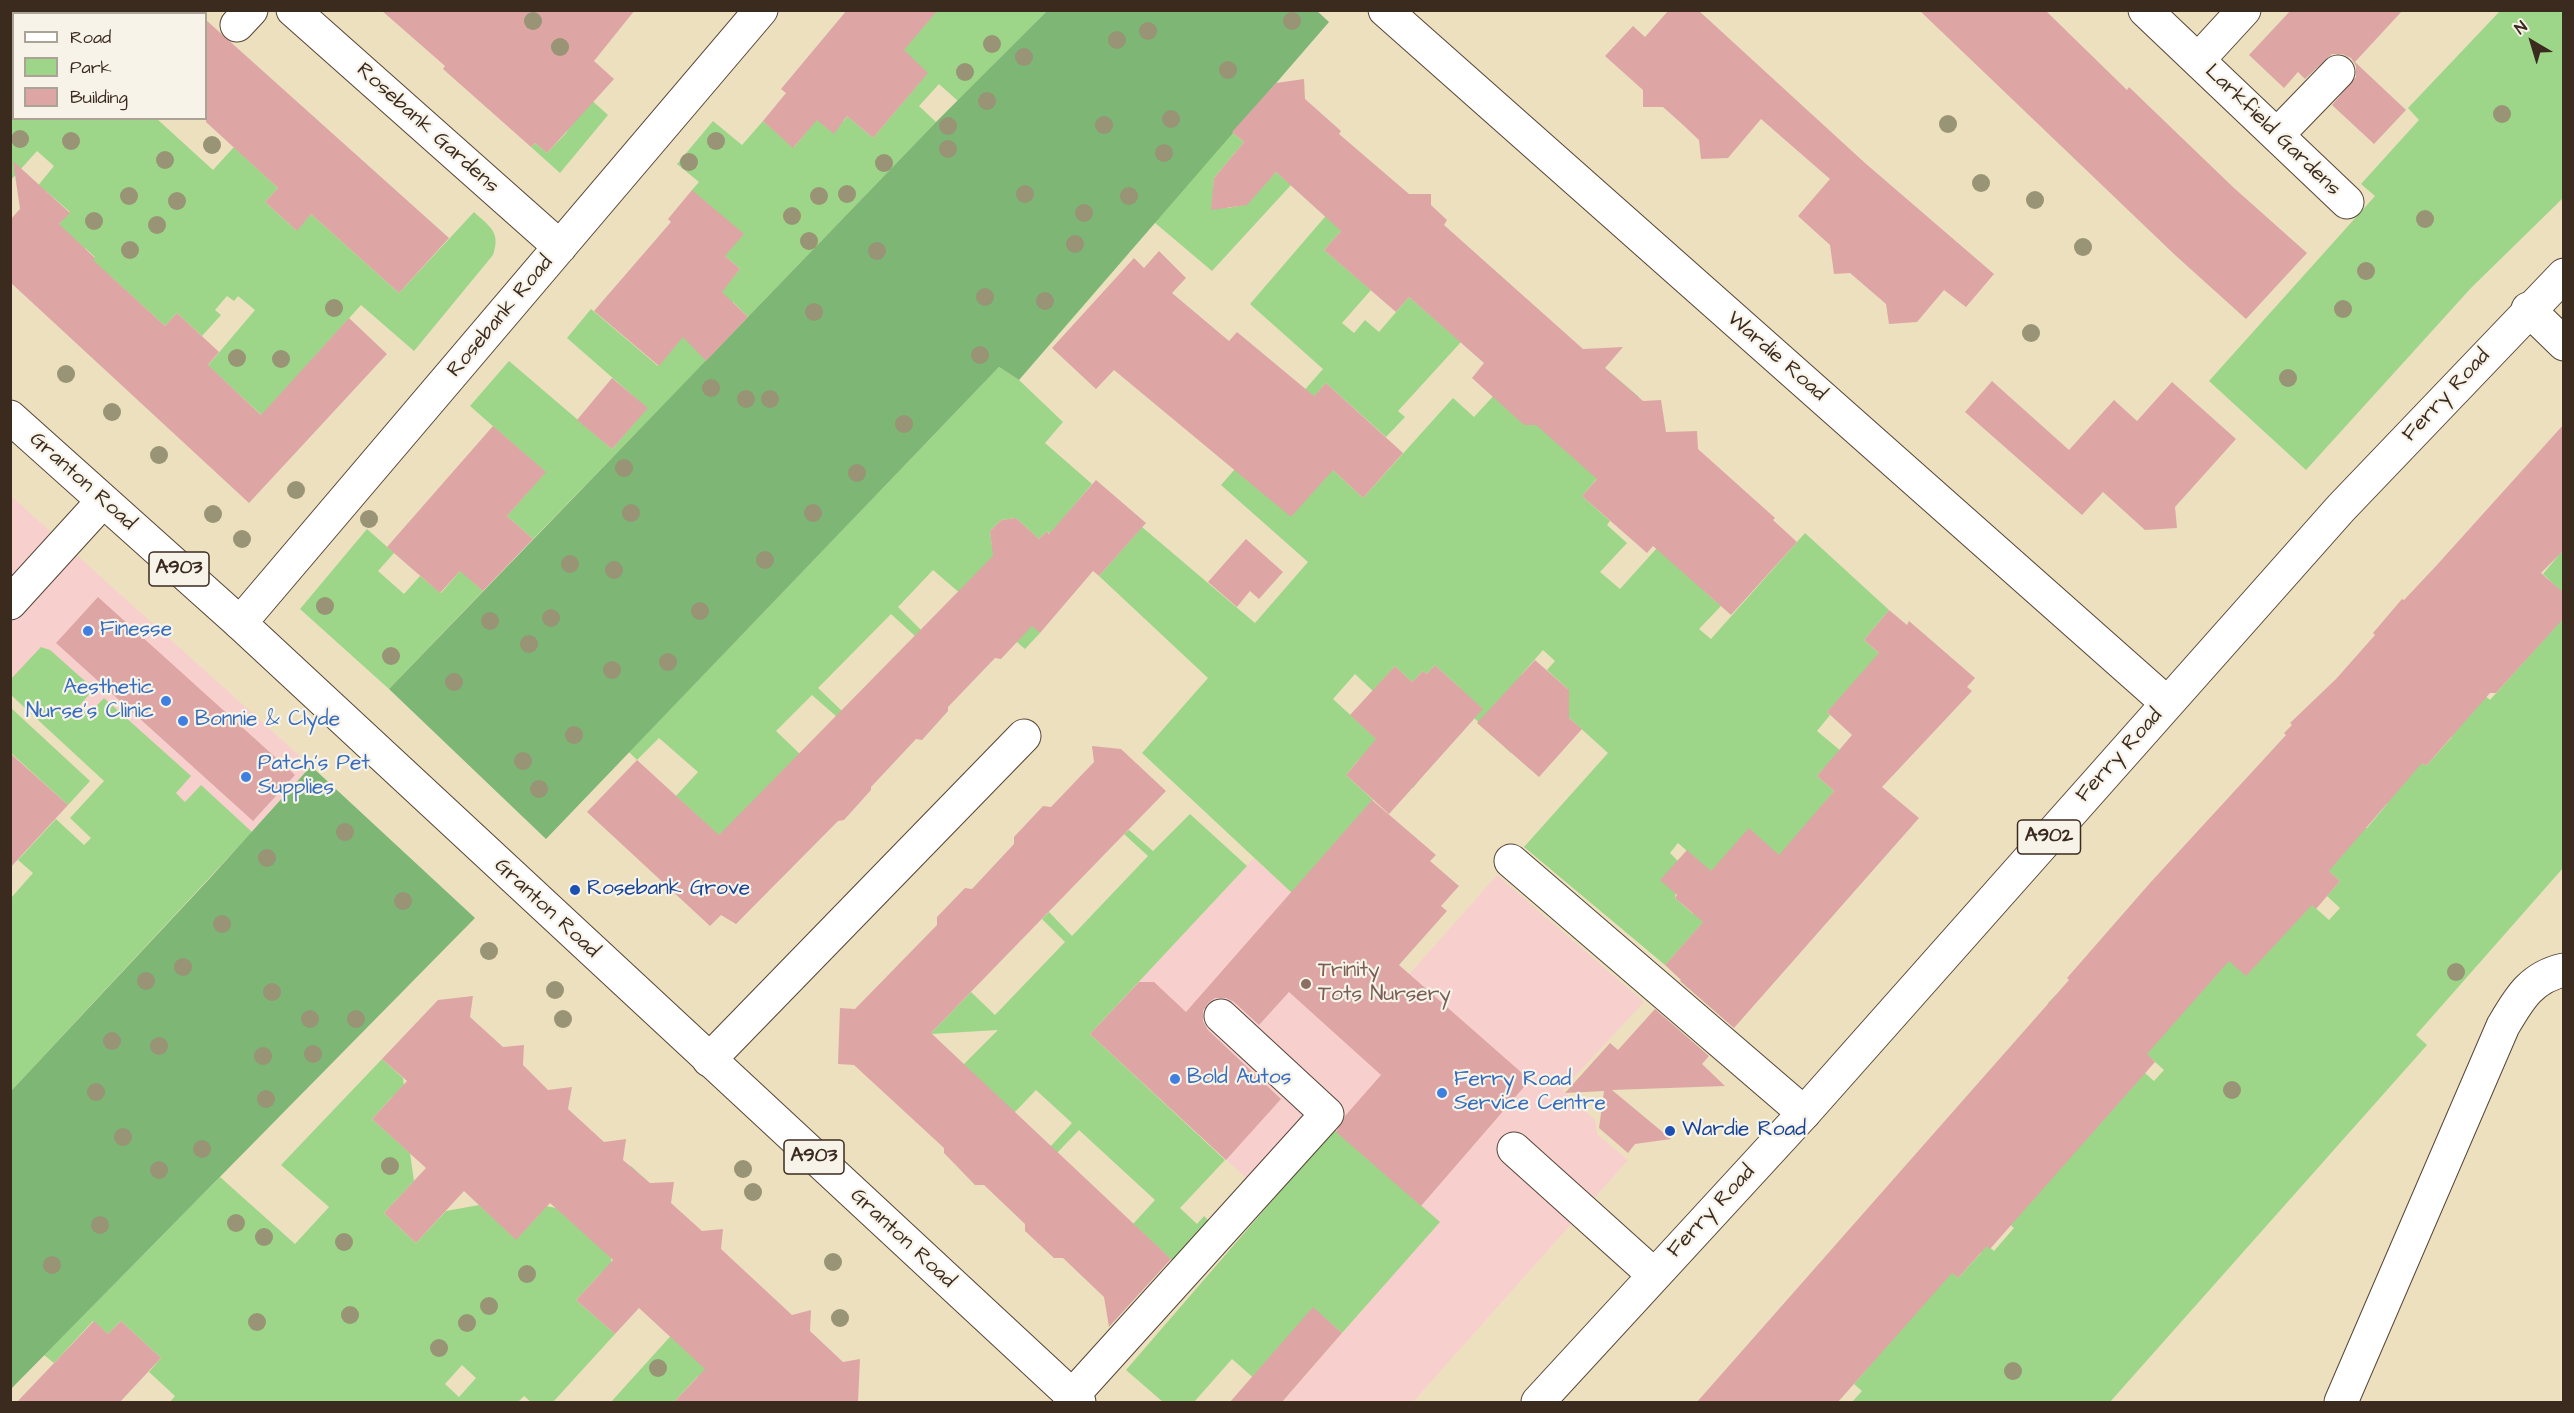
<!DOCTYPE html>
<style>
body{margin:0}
#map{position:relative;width:2574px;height:1413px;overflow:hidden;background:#ece0bf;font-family:"Architects Daughter",sans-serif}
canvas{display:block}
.frame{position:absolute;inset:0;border:12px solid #3b2a1e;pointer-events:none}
.legend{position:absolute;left:12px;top:12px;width:195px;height:108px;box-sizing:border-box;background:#f7f3e8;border:2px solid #aca397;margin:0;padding:8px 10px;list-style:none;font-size:18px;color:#3b2a1e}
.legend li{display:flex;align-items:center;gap:12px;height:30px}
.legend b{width:30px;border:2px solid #aca397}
.north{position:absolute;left:2502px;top:12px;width:60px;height:60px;-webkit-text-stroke:4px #f7f3e8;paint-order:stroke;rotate:322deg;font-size:16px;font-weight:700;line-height:24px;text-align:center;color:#3b2a1e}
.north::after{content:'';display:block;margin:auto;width:21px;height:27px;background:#3b2a1e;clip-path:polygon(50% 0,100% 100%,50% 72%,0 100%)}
</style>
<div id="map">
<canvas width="2574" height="1413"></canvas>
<div class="frame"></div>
<ul class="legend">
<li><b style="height:8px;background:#fff"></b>Road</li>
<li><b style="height:16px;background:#9dd689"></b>Park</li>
<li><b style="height:16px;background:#dda6a5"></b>Building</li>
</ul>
<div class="north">N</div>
</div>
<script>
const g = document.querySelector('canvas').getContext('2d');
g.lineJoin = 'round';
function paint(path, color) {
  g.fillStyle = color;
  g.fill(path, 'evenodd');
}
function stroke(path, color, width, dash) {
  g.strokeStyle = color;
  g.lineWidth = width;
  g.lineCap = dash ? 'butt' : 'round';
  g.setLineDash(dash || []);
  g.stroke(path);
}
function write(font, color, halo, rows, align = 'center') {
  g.font = font + ' "Architects Daughter",sans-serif';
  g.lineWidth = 4.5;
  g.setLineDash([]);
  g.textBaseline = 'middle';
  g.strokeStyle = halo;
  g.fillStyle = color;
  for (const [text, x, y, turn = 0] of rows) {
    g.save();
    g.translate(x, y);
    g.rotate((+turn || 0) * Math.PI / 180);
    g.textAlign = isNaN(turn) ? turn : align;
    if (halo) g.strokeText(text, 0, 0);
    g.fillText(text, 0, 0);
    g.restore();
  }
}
const built = new Path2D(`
 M10 495 311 766 211 877 11 695Z
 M1254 858 1397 988 1497 875 1644 1002 1562 1090 1595 1120 1597 1134 1628 1160 1413 1402H1282L1366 1306 1334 1130 1271 1201 1090 1034Z`);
const green = new Path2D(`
 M11 11H65L64 13 14 14V118L157 119 213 170 234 147 278 188 265 202 296 230 311 214 399 293 474 212C490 227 501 232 493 255L414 351 361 305 305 367 269 422 215 372 177 402 255 310 238 296 234 301 227 296 215 310 221 315 202 336 177 313 165 326 109 275 85 268 95 257 85 248 75 259 49 235 70 212 47 192 36 202 32 193 54 166 37 151 11 180Z
 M929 11H1047L958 101 939 84 919 106 936 122 748 317 733 302 706 361 533 539 507 516 545 472 470 406 509 361 612 449 647 408 567 338 591 309 658 366 740 269 725 256 692 190 699 182 677 164 713 121 742 145 763 121 794 147 808 130 777 104 844 121 847 116 873 138 920 82 895 60Z
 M2500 11H2563V198L2471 288 2306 470 2209 381 2375 196 2361 184 2419 120 2408 108Z
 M588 97 608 115 560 173 531 147 535 143 547 153 566 133Z
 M1232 132 1244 142 1214 178 1213 194 1228 208 1244 205 1276 172 1291 185 1212 271 1154 222Z
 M1336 204 1342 230 1324 250 1371 290 1342 323 1354 333 1365 320 1379 332 1409 297 1461 342 1398 411 1405 417 1386 437 1326 383 1250 467 1333 470 1363 498 1453 398 1474 417 1498 391 1605 368 1639 397 1596 445 1613 460 1582 496 1610 521 1607 525 1627 543 1600 572 1620 589 1674 529 1721 573 1704 591 1721 606 1699 629 1711 639 1805 533 1889 610 1864 640 1881 655 1827 712 1830 715 1817 731 1866 772 1827 765 1817 776 1834 791 1781 857 1720 880 1678 843 1670 853 1680 863 1675 898 1692 913 1706 919 1665 965 1524 847 1608 753 1555 705 1568 689 1547 670 1555 661 1543 650 1521 675 1543 718 1511 753 1451 696 1459 687 1435 665 1427 674 1423 671 1412 682 1395 666 1373 691 1355 674 1333 699 1420 779 1413 788 1397 774 1359 759 1346 775 1373 800 1292 893 1142 753 1208 678 1099 576 1142 527 1255 623 1308 562 1221 485 1323 369 1250 304Z
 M999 367 1019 380 1063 422 1045 443 1092 484 1050 534 1047 531 1039 539 1016 518 1001 520 990 531 992 546 1040 633 1025 649 933 570 898 607 921 630 915 636 891 614 818 688 842 711 837 717 812 695 776 731 800 754 720 837 676 796 698 772 659 738 637 760 629 752Z
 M367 529 394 553 378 571 404 594 420 576 441 593 481 547 473 582 483 591 389 689 300 609Z
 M2563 550V593L2543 574Z
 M2563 618V868L2416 1035 2427 1045 2110 1402H1852L1862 1391 1854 1384 1873 1362 1921 1245 1958 1278 1981 1253V1240L1994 1251 2014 1228 1991 1207 2098 1048 2048 1003 2056 995 2276 873 2329 920 2340 908 2327 896 2340 881 2300 845 2367 828 2387 804 2360 779 2395 739 2426 766 2452 737 2422 710 2456 671 2490 700ZM2119 1050 2144 1052 2164 1070 2154 1081Z
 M41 647 50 650 94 689 79 706 89 714 104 698 191 776 176 793 185 802 201 785 252 832 11 1091V898L33 873 18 860 56 819 84 845 91 838 70 818 104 781 11 695 10 680Z
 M10 707 90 781 68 805 11 753Z
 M1190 814 1247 866 1090 1034 1225 1160 1180 1208 1197 1224 1204 1216 1210 1222 1174 1262 1133 1224 1155 1200 1079 1130 1057 1153 1050 1147 1072 1123 1036 1090 1014 1113 963 1065 998 1030 930 1034 971 992 995 1015 1065 942 1042 919 1049 912 1072 936 1148 856 1124 834 1129 830 1153 851Z
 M382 1059 403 1078 405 1094 392 1097 372 1119 410 1153 414 1181 384 1213 416 1243 446 1211 479 1205 516 1239 537 1217 541 1205 556 1208 576 1226 631 1166 645 1179 590 1238 611 1257 612 1268 599 1275 576 1300 615 1334 553 1402H531L524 1396 518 1402H170L175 1396 149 1372 161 1358 121 1321 108 1334 93 1321 54 1363 44 1355 220 1177 295 1244 329 1207 281 1165ZM462 1365 476 1378 459 1397 445 1384Z
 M1334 1129 1440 1222 1342 1333 1313 1308 1256 1380 1232 1359 1194 1402H1163L1126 1370Z
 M733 1267 709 1372 705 1376 697 1377 674 1402H611Z`);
const forest = new Path2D(`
 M1316 10 1329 22 1019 380 999 367 546 839 389 689 936 122 1047 11Z
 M311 766 475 918 11 1389V1091L211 877Z`);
const building = new Path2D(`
 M381 10H635L594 61 614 79 547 153 535 143 531 147 443 69 445 66Z
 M847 10H938L904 50 928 73 873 138 847 116 834 134 817 120 793 148 763 121 786 93 781 89Z
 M1669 10H1698L1865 163 1994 274 1966 307 1944 290 1917 322 1889 324 1886 304 1850 273 1834 274 1830 245 1798 216 1830 179 1761 119 1728 158 1701 159 1699 140 1681 123 1663 107H1643V90L1605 56 1633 26 1645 37Z
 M1919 10H2045L2127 90 2129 87 2234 188 2307 253 2246 319 2175 255Z
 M2291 10H2403L2355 62 2406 110 2374 144 2332 105 2356 77V66L2351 58 2342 54H2332L2305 79 2298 72 2284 88 2249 55Z
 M206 20 449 238 399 293 311 214 297 231 265 202 278 188 206 122Z
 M1304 79 1305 99 1341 131 1339 134 1409 194H1431V205L1447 220 1444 225 1583 349 1623 347 1605 368 1643 401 1661 400 1666 432 1697 431 1698 449 1775 518 1773 520 1797 542 1731 615 1653 546 1647 553 1582 496 1597 479 1536 425H1524L1472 378 1484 363 1409 297 1396 312 1324 250 1341 231 1276 172 1247 205 1211 210 1214 178 1244 142 1232 132 1276 83Z
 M13 161 70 213 59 224 95 258 93 260 165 326 177 313 219 352 208 365 261 415 349 318 387 354 249 503 10 282V220L20 209Z
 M692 190 744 234 725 256 740 269 722 292 748 317 706 361 683 337 659 366 594 311 671 222 668 219Z
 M1159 251 1186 278 1172 293 1229 341 1237 332 1314 396 1326 383 1403 453 1363 498 1333 470 1291 517 1114 370 1096 389 1052 348 1134 258 1144 268Z
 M612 378 648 408 612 449 577 420Z
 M1992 381 2069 450 2114 400 2137 421 2172 382 2236 439 2175 507 2177 528 2145 530 2103 492 2082 515 1965 412Z
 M2564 424V550L2541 573 2564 593V618L2496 693H2490L2426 766 2422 763 2329 871 2340 881 2316 909 2312 905 2246 976 2229 961 2147 1054 2155 1062 1990 1249 1987 1246 1958 1278 1952 1273 1838 1402H1697L2069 980 2067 978 2150 883 2286 735 2284 733 2292 725 2290 723 2336 679 2375 635 2373 633 2402 599 2404 600 2436 566Z
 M493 426 546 472 507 516 533 539 483 591 460 571 440 593 387 547Z
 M1096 480 1146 523 1099 576 1093 571 1040 633 1032 626 1001 659 995 658 948 707V711L922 740 916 739 871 787V790L844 820 838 821 736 924 721 915 710 926 587 812 637 760 719 835 993 556 990 531 1001 520 1016 518 1039 539 1047 531 1049 534Z
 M1246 539 1283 572 1259 599 1250 591 1237 607 1208 582Z
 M98 597 295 775 253 821 56 643Z
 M1889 610 1907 625 1909 621 1975 678 1967 687 1972 691 1882 787 1919 818 1734 1028 1680 981 1681 980 1665 965 1703 922 1675 898 1677 895 1660 880 1687 850 1711 871 1749 828 1779 855 1834 791 1817 776 1852 735 1827 712 1879 653 1864 640Z
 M1535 660 1569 690V718L1582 729 1539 777 1477 723Z
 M1435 665 1483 709 1389 814 1346 775 1376 739 1350 715 1395 666 1412 682 1423 671 1427 674Z
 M1092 746 1121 749 1166 791 931 1033 1171 1259 1109 1327 1104 1297 1063 1258H1054L1025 1231V1224L984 1185H975L944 1153V1148L854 1065 838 1064 840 1008 855 1009 937 925V917L965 888 972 889 1014 844V837L1043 806 1051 807 1072 785 1094 762Z
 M10 753 68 805 10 868Z
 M1372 800 1436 855 1430 861 1459 886 1441 906 1447 911 1399 965 1530 1080 1421 1206 1336 1132 1345 1116 1381 1075 1289 992 1259 1025 1234 1002 1226 998H1215L1208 1003 1203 1011V1021L1208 1030 1281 1099 1226 1160 1090 1034 1139 982H1154L1186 1012Z
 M473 996 470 1017 503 1047 524 1045 523 1065 548 1090 572 1087 568 1109 604 1142 626 1139 623 1160 650 1183 674 1182 671 1203 702 1231 723 1229 721 1249 792 1315 811 1310 810 1331 843 1362 860 1359 858 1402H674L705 1369 639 1308 615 1334 576 1300 613 1260 550 1203 516 1240 464 1191 416 1243 384 1213 426 1168 372 1119 407 1081 382 1059 438 1000Z
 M1655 1009 1709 1056 1702 1064 1725 1086 1612 1090 1671 1139 1635 1144 1628 1153 1599 1128 1604 1091 1565 1093 1610 1043 1618 1050Z
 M1313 1307 1342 1333 1282 1402H1230Z
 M94 1321 108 1334 121 1321 161 1358 120 1402H17Z`);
const minor = new Path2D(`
 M293 10 560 247
 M1385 10 2167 703
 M2145 10 2347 202
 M237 25 251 10
 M2198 60 2244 10
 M2277 135 2338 72
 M2528 309 2564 344
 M10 603 102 502
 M240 623 761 10
 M1511 861 1804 1113
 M709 1060 1024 736
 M1514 1149 1654 1275
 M1072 1396 1327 1114 1221 1016
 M2341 1402 2503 1026C2519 999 2531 977 2564 970`);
const major = new Path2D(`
 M10 417 240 623 1079 1402
 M1538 1402 1804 1113 2341 508 2564 275`);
const trees = [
 [533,21],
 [1292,21],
 [1148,31],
 [1117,40],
 [992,44],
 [560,47],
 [1024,57],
 [1228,70],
 [965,72],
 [987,101],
 [2502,114],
 [1171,119],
 [1948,124],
 [1104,125],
 [948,126],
 [20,139],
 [71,141],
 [716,141],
 [212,145],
 [948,149],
 [1164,153],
 [165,160],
 [689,162],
 [884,163],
 [1981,183],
 [847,194],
 [1025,194],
 [129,196],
 [819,196],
 [1129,196],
 [2035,200],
 [177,201],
 [1084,213],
 [792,216],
 [2425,219],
 [94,221],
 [157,225],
 [809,241],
 [1075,244],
 [2083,247],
 [130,250],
 [877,251],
 [2366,271],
 [985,297],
 [1045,301],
 [334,308],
 [2343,309],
 [814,312],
 [2031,333],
 [980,355],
 [237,358],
 [281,359],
 [66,374],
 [2288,378],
 [711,388],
 [746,399],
 [770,399],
 [112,412],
 [904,424],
 [159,455],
 [624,468],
 [857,473],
 [296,490],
 [631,513],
 [813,513],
 [213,514],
 [369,519],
 [242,539],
 [765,560],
 [570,564],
 [614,570],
 [325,606],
 [700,611],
 [551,618],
 [490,621],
 [529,644],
 [391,656],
 [668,662],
 [612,670],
 [454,682],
 [574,735],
 [523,761],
 [539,789],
 [345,832],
 [267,858],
 [403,901],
 [222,924],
 [489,951],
 [183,967],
 [2456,972],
 [146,981],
 [555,990],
 [272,992],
 [310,1019],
 [356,1019],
 [563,1019],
 [112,1041],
 [159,1046],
 [313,1054],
 [263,1056],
 [2232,1090],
 [96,1092],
 [266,1099],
 [123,1137],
 [202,1149],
 [390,1166],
 [743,1169],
 [159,1170],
 [753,1192],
 [236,1223],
 [100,1225],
 [264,1237],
 [344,1242],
 [833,1262],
 [52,1265],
 [527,1274],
 [489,1306],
 [350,1315],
 [840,1318],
 [257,1322],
 [467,1323],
 [439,1348],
 [658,1368],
 [2013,1371]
];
const markers = [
 [88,631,6,"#3f7fe0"],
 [166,701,6,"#3f7fe0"],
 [183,721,6,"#3f7fe0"],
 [246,777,6,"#3f7fe0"],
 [575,890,6,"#1a4fb4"],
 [1306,984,6,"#8d6e63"],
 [1175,1079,6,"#3f7fe0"],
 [1442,1093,6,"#3f7fe0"],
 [1670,1131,6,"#1a4fb4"]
];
const shields = [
 [179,569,60],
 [2049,837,63],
 [814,1157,60]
];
const shieldNames = [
 ["A903",179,569],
 ["A902",2049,837],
 ["A903",814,1157]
];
const streetNames = [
 ["Rosebank Gardens",427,129,42],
 ["Larkfield Gardens",2272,131,44],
 ["Rosebank Road",501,317,-50],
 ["Wardie Road",1776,357,41],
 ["Ferry Road",2447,396,-47],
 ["Granton Road",82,482,42],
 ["Ferry Road",2120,756,-48],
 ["Granton Road",546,909,43],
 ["Ferry Road",1712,1212,-47],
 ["Granton Road",902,1239,43]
];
const shopNames = [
 ["Finesse",100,631],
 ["Aesthetic",154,689,"right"],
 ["Nurse's Clinic",154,713,"right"],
 ["Bonnie & Clyde",195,721],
 ["Patch's Pet",258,765],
 ["Supplies",258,789],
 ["Bold Autos",1187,1079],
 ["Ferry Road",1454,1081],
 ["Service Centre",1454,1105]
];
const transitNames = [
 ["Rosebank Grove",587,890],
 ["Wardie Road",1682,1131]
];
const educationNames = [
 ["Trinity",1318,972],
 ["Tots Nursery",1318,996]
];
paint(built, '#f7d0cd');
paint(green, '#9dd689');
paint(forest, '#7eb775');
paint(building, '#dda6a5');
stroke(minor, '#564536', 35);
stroke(major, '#564536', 35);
stroke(minor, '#fff', 33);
stroke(major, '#fff', 33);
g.fillStyle = '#989475';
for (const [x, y] of trees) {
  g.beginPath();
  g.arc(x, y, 9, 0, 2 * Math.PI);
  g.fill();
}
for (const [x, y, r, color] of markers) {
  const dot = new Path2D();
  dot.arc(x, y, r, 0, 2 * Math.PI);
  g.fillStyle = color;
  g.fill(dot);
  stroke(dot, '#f7f3e8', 2);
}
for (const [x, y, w] of shields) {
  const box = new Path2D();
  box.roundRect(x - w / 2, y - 17, w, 34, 4.5);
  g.fillStyle = '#f7f3e8';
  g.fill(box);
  stroke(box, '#3b2a1e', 1.5);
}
write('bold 20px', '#3b2a1e', null, shieldNames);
write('21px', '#3b2a1e', '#f7f3e8', streetNames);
write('21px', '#366cbe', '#f7f3e8', shopNames, 'left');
write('21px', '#164399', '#f7f3e8', transitNames, 'left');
write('21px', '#785e54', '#f7f3e8', educationNames, 'left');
</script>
